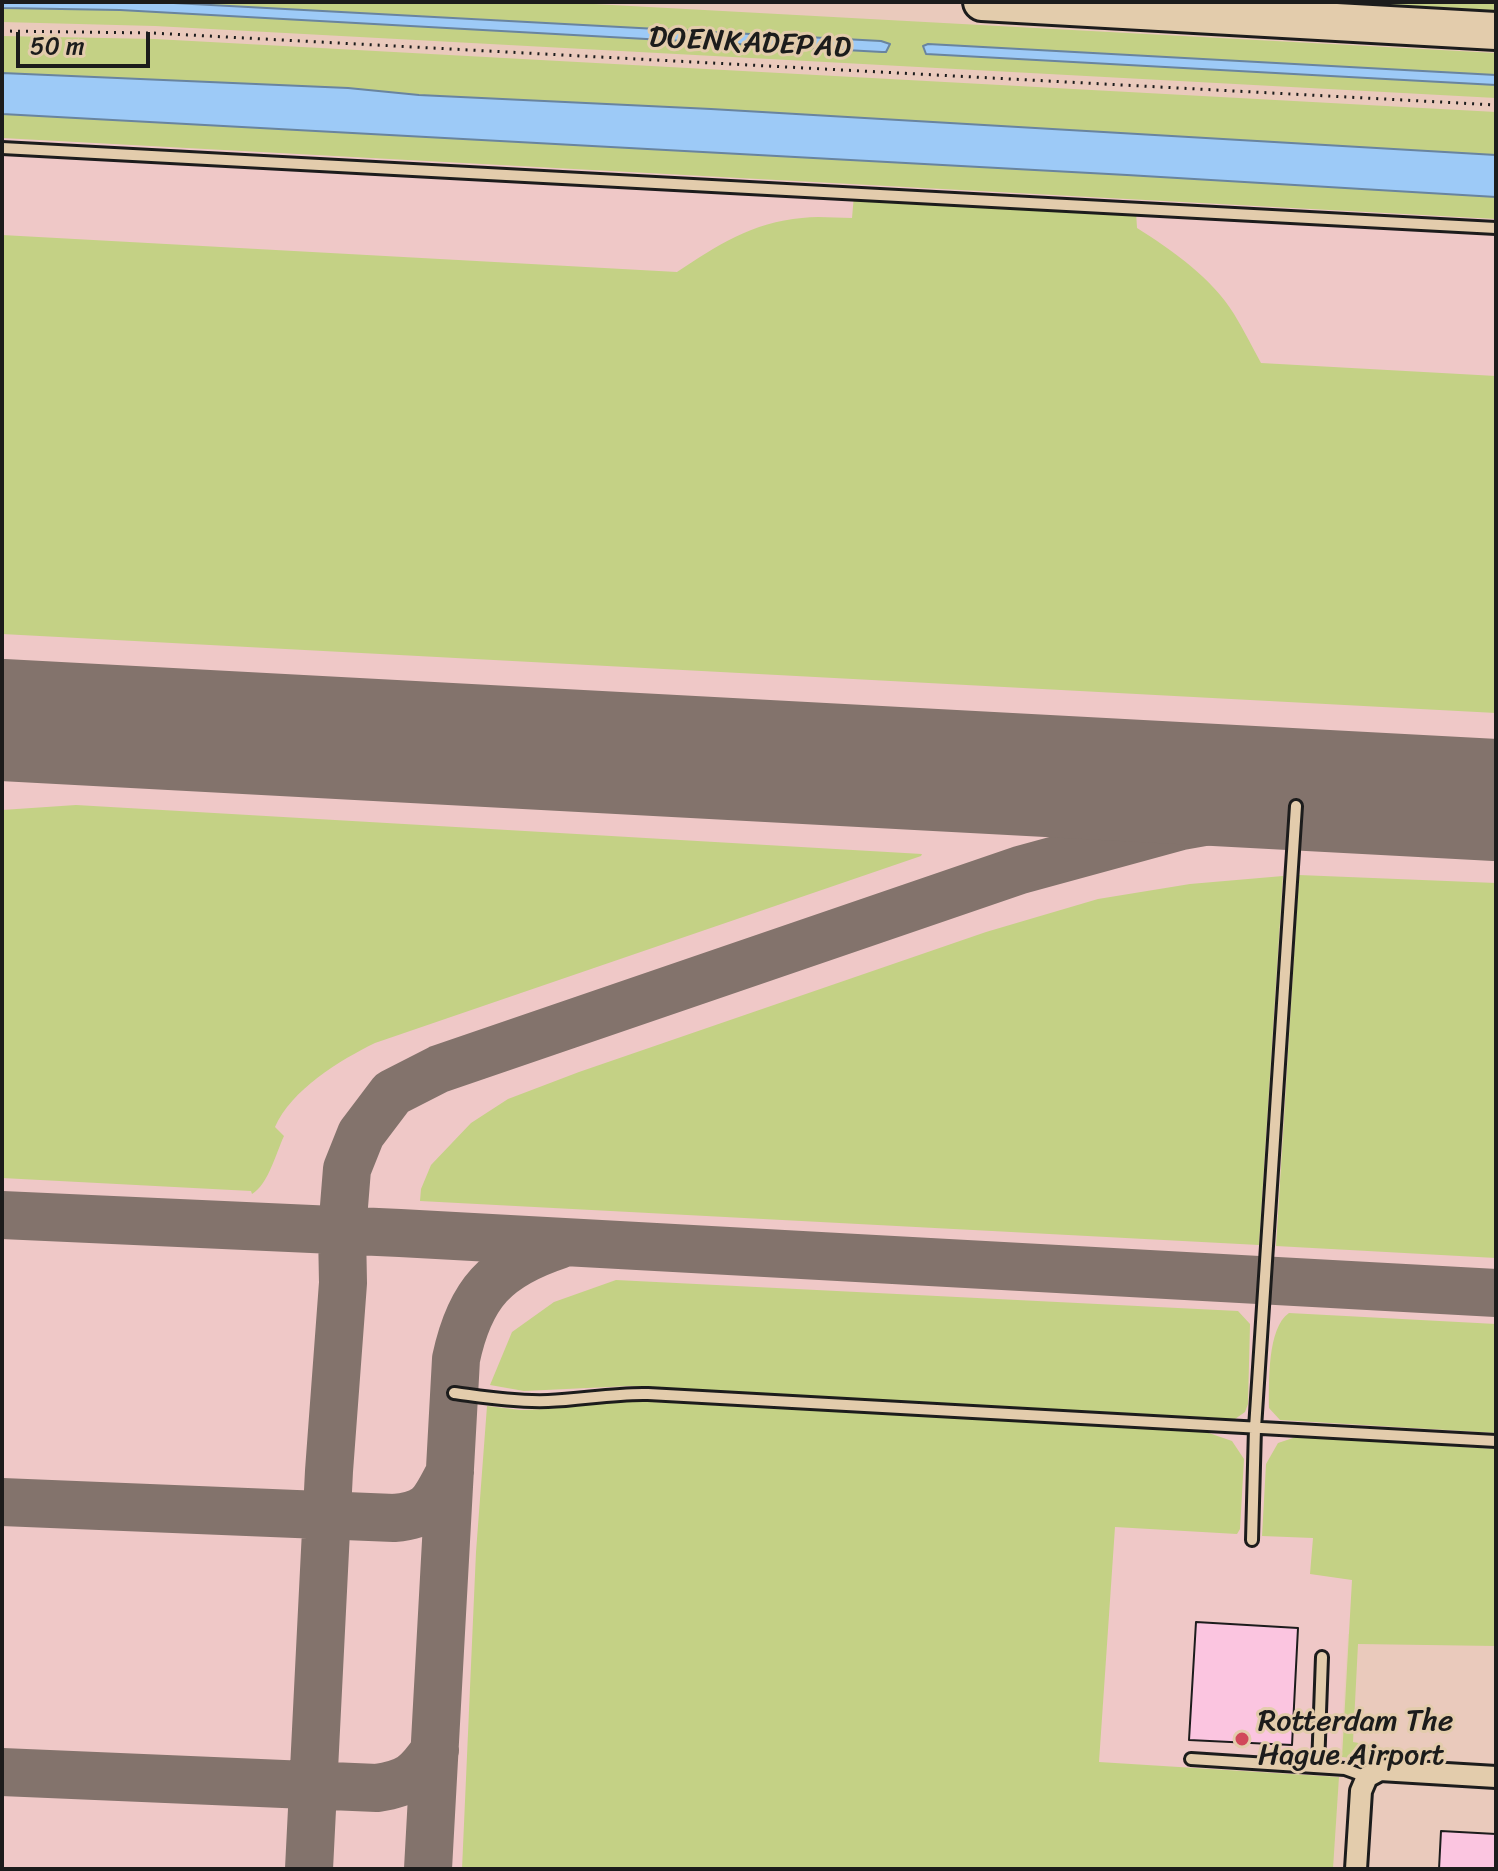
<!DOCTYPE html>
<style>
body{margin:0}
#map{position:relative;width:1498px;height:1871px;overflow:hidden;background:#eacabc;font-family:Sriracha,sans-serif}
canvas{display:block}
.frame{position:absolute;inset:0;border:4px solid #1c1c1c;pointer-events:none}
.scale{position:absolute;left:16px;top:32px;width:134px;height:36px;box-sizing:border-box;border:4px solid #1c1c1c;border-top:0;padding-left:10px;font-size:24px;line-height:28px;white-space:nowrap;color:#1c1c1c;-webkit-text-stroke:6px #e3ccac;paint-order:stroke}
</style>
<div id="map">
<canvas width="1498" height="1871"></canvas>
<div class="frame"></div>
<div class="scale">50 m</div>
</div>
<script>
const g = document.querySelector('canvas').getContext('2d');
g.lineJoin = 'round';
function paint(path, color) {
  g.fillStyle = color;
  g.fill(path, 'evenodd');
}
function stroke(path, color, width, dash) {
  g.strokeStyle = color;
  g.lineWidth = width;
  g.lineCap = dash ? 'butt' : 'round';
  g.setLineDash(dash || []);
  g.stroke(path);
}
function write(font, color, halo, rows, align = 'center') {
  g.font = font + ' Sriracha,sans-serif';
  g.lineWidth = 6;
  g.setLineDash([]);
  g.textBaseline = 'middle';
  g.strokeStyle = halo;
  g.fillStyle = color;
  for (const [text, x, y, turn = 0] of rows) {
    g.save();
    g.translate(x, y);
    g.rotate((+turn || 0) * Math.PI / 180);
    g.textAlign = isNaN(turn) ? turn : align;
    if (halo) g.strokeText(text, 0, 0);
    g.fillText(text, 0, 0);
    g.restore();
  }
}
const built = new Path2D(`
 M2 125 1496 204V1641L1348 1634 1333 1869H2Z`);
const green = new Path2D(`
 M155 2H557L1496 53V75L928 44 923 46 926 54 1496 85V98L155 26 2 22V8L120 10 882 52 501 20Z
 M1321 2H1496V12Z
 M2 36 155 39 1496 112V155L711 109 419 95 348 88 2 73Z
 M2 114 1127 175 1496 197V219L2 138Z
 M854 195 1136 211 1137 228C1172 250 1212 278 1234 314 1244 330 1252 347 1261 363L1496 376V713L2 634V235L677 272C716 246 753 222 802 218 818 216 835 218 852 218Z
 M76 805 922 854 921 856 375 1043C340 1060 291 1090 275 1127L284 1136C276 1153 268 1185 252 1194L251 1191 2 1178V810Z
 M1299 875 1496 883V1258L1276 1246Z
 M1283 876 1259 1245 420 1201 421 1189 431 1165 471 1123 508 1099 579 1072 986 932 1098 899 1190 884Z
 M616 1280 1238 1311 1250 1324 1248 1404 1245 1412 1235 1419 630 1386 524 1391 490 1385 512 1332 554 1302Z
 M1289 1313 1496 1324V1433L1280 1420 1269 1408C1269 1383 1267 1328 1289 1313Z
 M614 1400 1203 1431 1232 1441 1244 1459 1240 1529 1237 1534 1115 1527 1099 1762 1339 1777 1333 1869H462L476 1552 487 1406 521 1410 548 1409Z
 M1296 1437 1496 1449V1646L1358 1644 1353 1742 1375 1746 1372 1757 1367 1760 1342 1757 1352 1580 1310 1574 1313 1538 1262 1536 1266 1464 1278 1443Z`);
const water = new Path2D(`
 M2 2H155L881 41 890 44 886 52H882L120 10 2 8Z
 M928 44 1496 75V85L926 54 923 46Z
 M2 73 348 88 419 95 711 109 1496 155V197L1127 175 2 114Z`);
const taxiway = new Path2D(`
 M2 751 65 733 140 727
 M2 1215 400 1233 1496 1293
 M2 1502 394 1518C431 1515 434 1502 450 1472
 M2 1772 377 1788C409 1783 417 1776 435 1750
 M309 1869 329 1471 343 1283 342 1231 347 1169 361 1134 392 1093 439 1069 1020 870 1181 826 1345 797 1418 796
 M428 1869 456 1359C470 1293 496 1266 559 1245`);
const runway = new Path2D(`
 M2 720 1496 800`);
const building = new Path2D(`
 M1196 1622 1298 1628 1292 1745 1189 1740Z
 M1441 1831 1496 1834V1869H1439Z`);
const path = new Path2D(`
 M2 31 152 33 1496 105`);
const lane = new Path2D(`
 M2 148 1496 228
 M454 1393C485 1397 516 1402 548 1401 581 1400 614 1393 648 1394L1496 1441
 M1252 1540 1255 1428 1296 806
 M1191 1759 1345 1769 1367 1777
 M1318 1767 1322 1657`);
const street = new Path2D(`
 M1356 1869 1361 1791 1367 1777 1380 1770 1496 1777`);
const highway = new Path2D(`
 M982 2 1496 31`);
const markers = [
 [1242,1739,8,"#d1495b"]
];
const streetNames = [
 ["DOENKADEPAD",750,44,3]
];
const poiNames = [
 ["Rotterdam The",1258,1722],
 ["Hague Airport",1258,1756]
];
paint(built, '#efc8c7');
paint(green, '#c4d185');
paint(water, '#9dcaf7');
stroke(water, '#69849f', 2);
stroke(taxiway, '#83736c', 48);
stroke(runway, '#83736c', 122);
paint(building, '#fbc5e0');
stroke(building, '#1c1c1c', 2);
stroke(lane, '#1c1c1c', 16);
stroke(street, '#1c1c1c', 26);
stroke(highway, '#1c1c1c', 42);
stroke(path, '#1c1c1c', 3, [2, 6]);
stroke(lane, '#e3ccac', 10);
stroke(street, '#e3ccac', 20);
stroke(highway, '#e3ccac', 36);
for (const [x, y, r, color] of markers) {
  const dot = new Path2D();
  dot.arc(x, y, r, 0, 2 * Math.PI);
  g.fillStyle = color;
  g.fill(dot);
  stroke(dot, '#e3ccac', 3);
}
write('30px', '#1c1c1c', '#e3ccac', streetNames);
write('30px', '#1c1c1c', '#e3ccac', poiNames, 'left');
</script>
